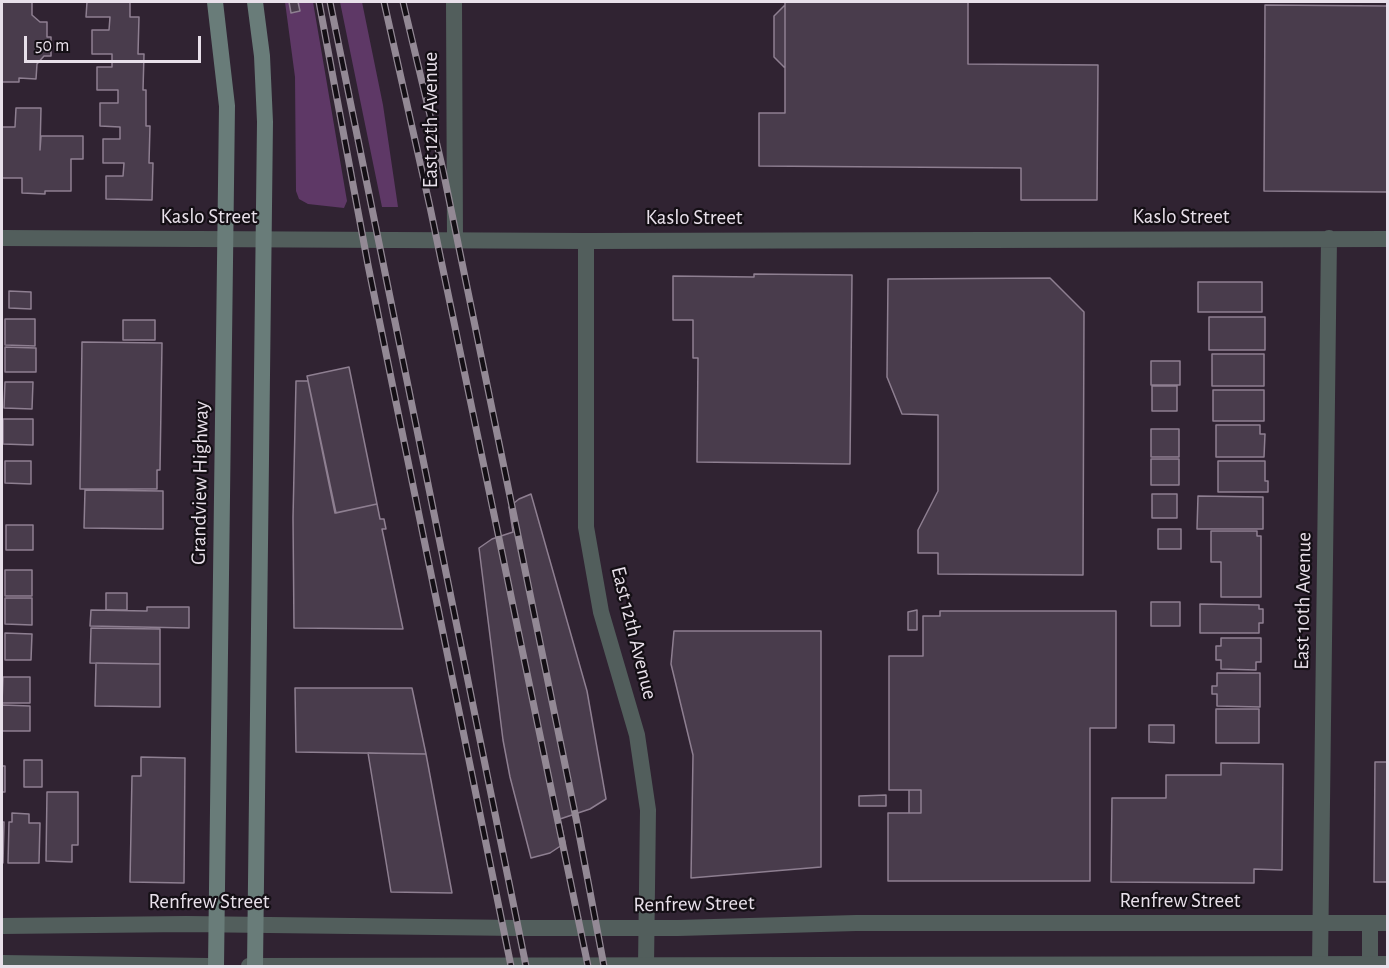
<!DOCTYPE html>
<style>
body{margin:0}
#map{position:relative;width:1389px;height:968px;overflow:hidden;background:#302332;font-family:"Alegreya Sans",sans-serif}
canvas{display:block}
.frame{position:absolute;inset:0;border:3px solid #e8e0ea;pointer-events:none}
.scale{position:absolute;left:24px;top:36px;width:177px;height:27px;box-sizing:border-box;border:3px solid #e8e0ea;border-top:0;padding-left:8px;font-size:18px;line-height:21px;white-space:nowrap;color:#e8e0ea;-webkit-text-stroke:4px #140f15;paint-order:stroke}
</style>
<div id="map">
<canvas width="1389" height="968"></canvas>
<div class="frame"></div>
<div class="scale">50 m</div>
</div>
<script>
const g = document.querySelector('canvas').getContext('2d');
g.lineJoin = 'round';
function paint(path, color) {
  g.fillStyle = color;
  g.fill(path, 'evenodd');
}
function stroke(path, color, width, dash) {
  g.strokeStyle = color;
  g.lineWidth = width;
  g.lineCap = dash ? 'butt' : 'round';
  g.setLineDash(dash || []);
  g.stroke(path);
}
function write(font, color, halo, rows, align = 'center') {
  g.font = font + ' "Alegreya Sans",sans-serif';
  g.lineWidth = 4.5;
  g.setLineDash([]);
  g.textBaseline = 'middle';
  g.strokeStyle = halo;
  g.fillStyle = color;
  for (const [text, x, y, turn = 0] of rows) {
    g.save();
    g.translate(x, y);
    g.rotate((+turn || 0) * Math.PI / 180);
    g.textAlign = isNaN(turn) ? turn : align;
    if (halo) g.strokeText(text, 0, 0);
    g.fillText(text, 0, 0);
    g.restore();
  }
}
const green = new Path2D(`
 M285 2H313L347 201 344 208 308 204 299 199 296 191 295 77Z
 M340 2H362L383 105 398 207H382Z`);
const building = new Path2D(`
 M2 2H32V15L40 22H47V37H51V56H44L37 64 36 79 19 78V82H2Z
 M87 2H130V17H139L138 54H144L143 90H146V126H150L149 163H153L152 200 106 199V176H123L124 163H103V139H120V127L100 126V103H118V90H97V67H112V54H92V30H109L110 17H86Z
 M289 2H298L300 11 291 13Z
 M785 2H968V64L1098 65 1097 200H1021V168L759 166V113H785Z
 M785 5V68L774 57V16Z
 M1265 5 1388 6V192L1264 191Z
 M16 108H41L40 150 41 136H83V159H71V191H45V194L22 193V178H2V124V127H15Z
 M754 274 852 275 850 464 697 462 698 358H693V320H673V276L754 277Z
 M1050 278 1084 312 1083 575 938 574V553H918V530L938 491V415L902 414 887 377 888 279Z
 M1198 282H1262V312H1198Z
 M9 291 31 292V309L9 308Z
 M1209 317H1265V350H1209Z
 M5 319H35V346L5 345Z
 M123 320H155V340H123Z
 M82 342 162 343 160 470H157V489H80Z
 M5 347 36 348V372H5Z
 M1212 354H1264V386H1212Z
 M1151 361H1180V385H1151Z
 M349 367 377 504 336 513 307 376Z
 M296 381H308L335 513 377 504 380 519H384L386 529H382L403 629 294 628 293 518Z
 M5 382H33L32 409 4 408Z
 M1152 386H1177V411H1152Z
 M1213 390H1264V421H1213Z
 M3 419H33V445L3 444Z
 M1216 425H1260V434H1265L1264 457H1216Z
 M1151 429H1179V457H1151Z
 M1151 459H1179V485H1151Z
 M5 461H31V484L5 483Z
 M1218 461H1265V481H1268V492H1218Z
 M85 490 163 491V529L84 528Z
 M531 494 587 691 606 799 590 809 560 819 565 843 550 853 531 858 510 777 503 740 479 548 492 539 513 532 509 507 519 499Z
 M1152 494H1177V518H1152Z
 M1198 496 1263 497V529H1197Z
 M6 525H33V550H6Z
 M1158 529H1181V549H1158Z
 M1211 531H1257V536H1261V597H1221V562H1211Z
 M5 570H32V596H5Z
 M106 593H127V610H106Z
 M5 598H32V625L5 624Z
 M1151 602H1180V626H1151Z
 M1200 604 1259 605V609H1263V623H1259V633H1200Z
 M147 607H189V628L90 626 91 610 147 611Z
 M917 610V630H908V612Z
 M940 611H1116V728H1090V881H888V813H921V790H889V656H923V616H940Z
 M91 628 160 629V664L90 663Z
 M674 631H821V867L691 878 693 755 671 664Z
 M5 633 32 634 31 660H5Z
 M1221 638H1261V662H1256V670L1221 669V660H1216V646H1221Z
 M96 663 160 664V707L95 706Z
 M1217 673H1260V707L1217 706V694H1212V686H1217Z
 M3 677H30V703H2Z
 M295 688H412L426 754 296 752Z
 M2 705 30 706V731H2Z
 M1216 709H1259V743H1216Z
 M1149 725H1174V743L1149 742Z
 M368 753 426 754 452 893 391 892Z
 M141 757 185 758 184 883 130 882 132 776H141Z
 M24 760H42V787H24Z
 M1375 762H1388V882H1374Z
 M1221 763 1283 764 1282 870 1254 869V883L1111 882 1112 798H1166V775H1221Z
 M2 766H5V792H2Z
 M909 790H921V813H909Z
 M47 792H78V845H72V862L46 861Z
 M886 795V806H859V796Z
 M12 813 29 814V823H40L39 863H8L9 822H12Z
 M2 822H4L3 863H2Z`);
const minor = new Path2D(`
 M454 2 455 239
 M2 238 586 241 1388 239
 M586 241V527L601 612 637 735 648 810 646 966
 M1320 964 1329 238
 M1370 966V923`);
const tertiary = new Path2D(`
 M2 926 186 924 518 928H678L856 923H1388
 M2 963 208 966
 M249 966 1388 964`);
const secondary = new Path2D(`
 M215 2 227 106 216 966
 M255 2 262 56 265 122 255 966`);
const rail = new Path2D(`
 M319 2 368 265 511 966
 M330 2 526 966
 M384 2 430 207 588 966
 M403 2 443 170 577 823 604 966`);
const streetNames = [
 ["East 12th Avenue",431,120,-90],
 ["Kaslo Street",209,217],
 ["Kaslo Street",1181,217],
 ["Kaslo Street",694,218],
 ["Grandview Highway",200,483,-89],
 ["East 10th Avenue",1303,601,-89],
 ["East 12th Avenue",634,633,76],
 ["Renfrew Street",1180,901],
 ["Renfrew Street",209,902],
 ["Renfrew Street",694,904,-1]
];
paint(green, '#5e3866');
paint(building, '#493c4c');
stroke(building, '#8e7f91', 1.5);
stroke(minor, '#525e5c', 16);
stroke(tertiary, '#525e5c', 16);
stroke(secondary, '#697c79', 16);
stroke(rail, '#938995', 7);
stroke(rail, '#140f15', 4.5, [14]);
write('21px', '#e8e0ea', '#140f15', streetNames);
</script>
